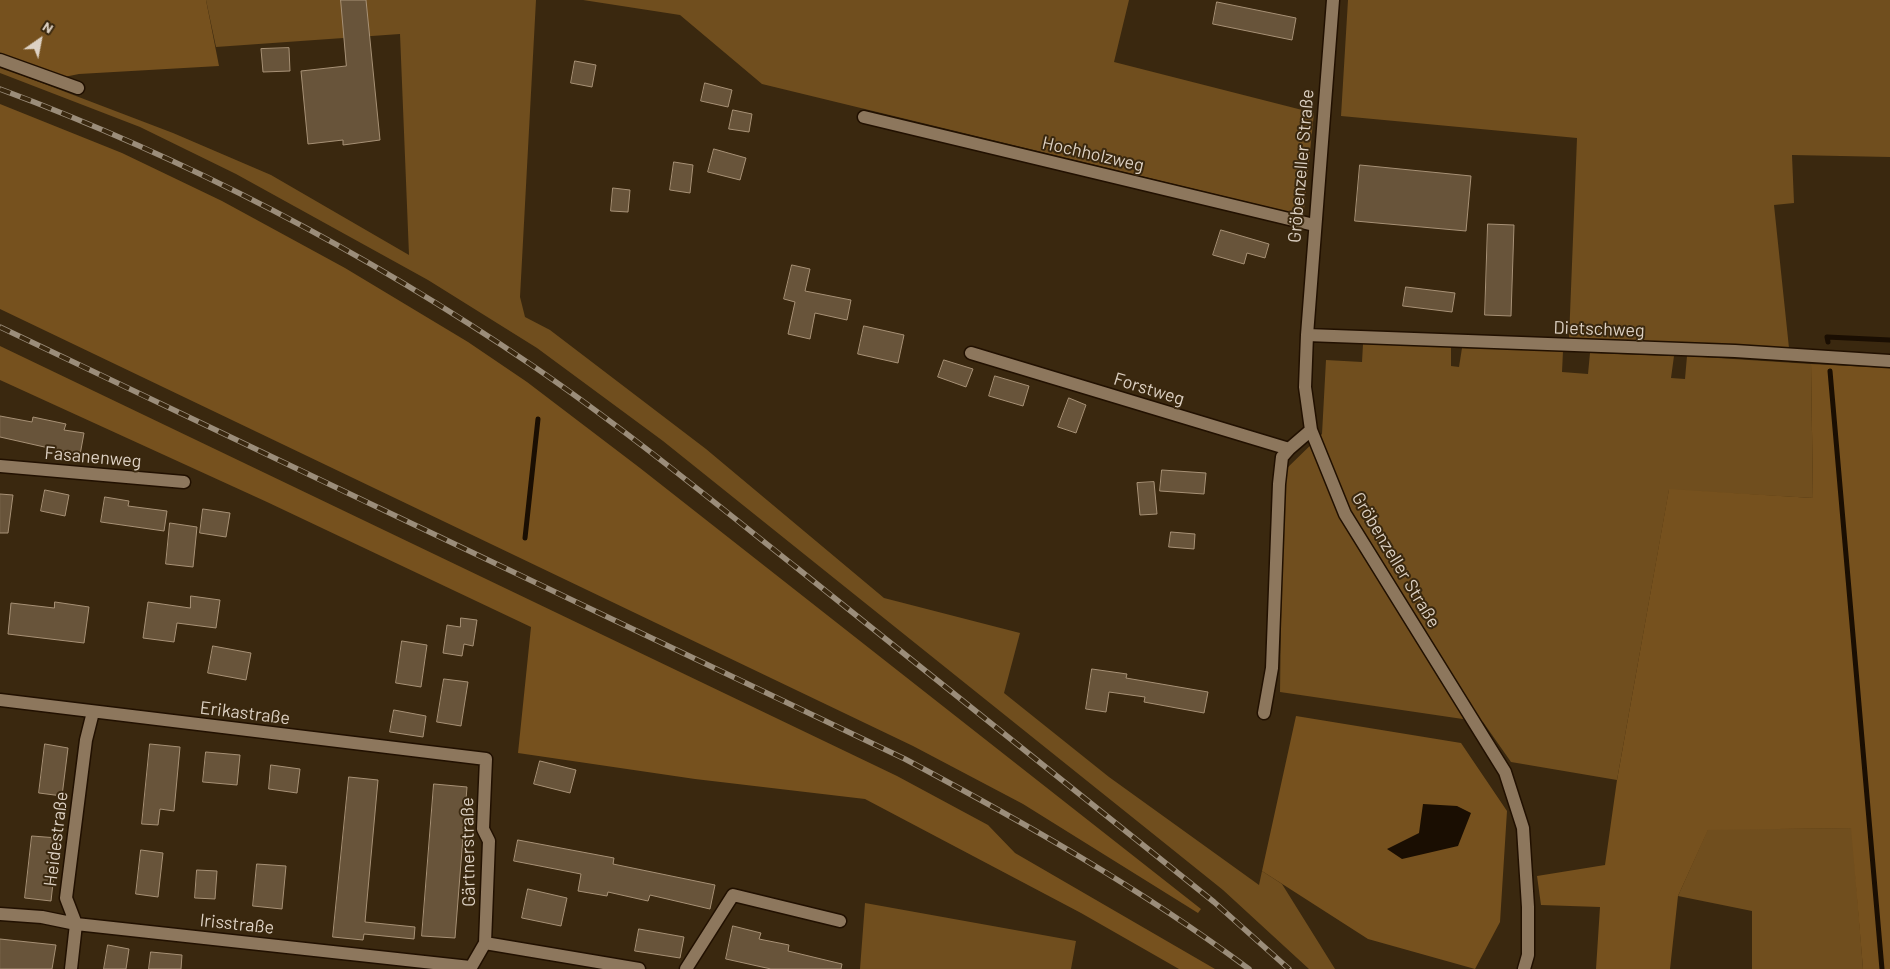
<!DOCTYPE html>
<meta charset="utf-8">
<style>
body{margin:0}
#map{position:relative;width:1890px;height:969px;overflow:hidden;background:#3a280f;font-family:Barlow,sans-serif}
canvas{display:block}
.north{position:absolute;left:15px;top:15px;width:50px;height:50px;-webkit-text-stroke:4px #3a280f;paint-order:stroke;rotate:33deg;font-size:14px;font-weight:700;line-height:20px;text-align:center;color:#ddd1c3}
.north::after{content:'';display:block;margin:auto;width:18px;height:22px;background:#ddd1c3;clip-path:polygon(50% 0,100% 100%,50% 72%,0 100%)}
</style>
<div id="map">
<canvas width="1890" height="969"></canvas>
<div class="north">N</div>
</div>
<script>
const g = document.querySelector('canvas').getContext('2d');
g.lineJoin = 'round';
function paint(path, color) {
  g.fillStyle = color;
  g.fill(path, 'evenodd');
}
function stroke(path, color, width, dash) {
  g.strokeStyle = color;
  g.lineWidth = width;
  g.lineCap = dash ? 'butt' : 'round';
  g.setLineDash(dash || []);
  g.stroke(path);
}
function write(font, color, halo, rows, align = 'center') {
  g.font = font + ' Barlow,sans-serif';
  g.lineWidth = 4;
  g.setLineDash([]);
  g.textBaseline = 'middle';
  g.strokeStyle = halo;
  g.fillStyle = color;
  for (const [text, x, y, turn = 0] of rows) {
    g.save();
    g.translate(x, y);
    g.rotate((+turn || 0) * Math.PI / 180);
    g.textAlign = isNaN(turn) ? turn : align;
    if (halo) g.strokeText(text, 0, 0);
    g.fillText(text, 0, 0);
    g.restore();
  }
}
const green = new Path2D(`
 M206 0H536L520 297 525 317 550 330 706 449 884 598 1020 633 1004 693 1109 777 1259 885 1262 871 1282 884 1335 969H1309L1223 890 1152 833 663 441 537 348 428 280 236 174 140 127 0 73V67L173 133 271 175 409 255 400 34 216 47Z
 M583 0H1129L1114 62 1314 113 1304 210 1297 214 762 84 680 15Z
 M1348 0H1890V157L1792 155 1794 203 1774 205 1789 348 1569 339 1577 138 1341 116Z
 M1363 344 1451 347V366L1459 367 1462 348 1563 351 1562 372 1588 374 1590 353 1674 356 1671 378 1685 379 1687 356 1811 364 1813 498 1669 490 1617 780 1511 762 1483 722 1280 692 1283 472 1322 434 1326 360 1362 362Z
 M1852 828 1863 969H1752V911L1678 896 1708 829Z
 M865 903 1076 941 1071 969H860Z`);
const forest = new Path2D(`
 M0 0H206L219 66 79 74 59 78 0 56Z
 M0 104 122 153 222 201 345 268 468 342 527 382 640 468 1201 909 1198 913 1023 804 913 746 0 309Z
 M0 346 897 776 988 825 1015 853 1215 969H1179L1081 913 865 799 695 779 518 753 531 627 267 502 0 380Z
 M1811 364 1890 368V969H1863L1851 828 1708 830 1678 896 1670 969H1596L1600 907 1541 905 1537 876 1605 865 1617 780 1669 489 1813 498Z
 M1296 716 1461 743 1507 811 1500 922 1475 969 1368 939 1262 871Z`);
const water = new Path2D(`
 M1423 804 1457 806 1471 813 1458 846 1402 859 1387 849 1419 833Z`);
const stream = new Path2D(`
 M1828 342 1827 337 1890 340
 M1830 371 1882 969
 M525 538 538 419`);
const building = new Path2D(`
 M341 0H366L380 140 343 145V140L308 144 301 71 346 66Z
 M1217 2 1296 18 1292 40 1213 24Z
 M289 48 290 71 263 72 261 49Z
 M575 61 596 65 592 87 571 83Z
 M705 83 732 90 728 107 701 101Z
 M733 110 752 114 749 132 729 129Z
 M714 149 746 158 740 180 708 172Z
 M674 162 693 165 690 193 670 190Z
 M1360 165 1471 176 1466 231 1355 221Z
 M613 188 630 190 628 212 611 211Z
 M1488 224 1514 225 1511 316 1485 315Z
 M1221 230 1269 244 1265 258 1247 253 1244 264 1213 255Z
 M792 265 810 269 805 291 851 300 847 320 815 313 810 339 788 334 795 302 784 299Z
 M1406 287 1455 293 1452 312 1403 306Z
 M864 326 904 335 898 363 858 354Z
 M944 360 973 369 966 387 938 377Z
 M995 376 1029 386 1023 406 989 396Z
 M1069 398 1086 405 1076 433 1058 427Z
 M0 416 32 422 33 417 66 424 64 430 84 433 80 455 0 437Z
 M1162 470 1206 473 1204 494 1160 491Z
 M1154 482 1157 514 1140 515 1137 483Z
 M45 490 69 495 65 516 41 511Z
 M0 494 13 495 8 533H0Z
 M105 497 129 501 128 506 167 511 164 531 101 522Z
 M203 509 230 513 226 537 200 533Z
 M170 523 197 527 193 567 166 564Z
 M1171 532 1195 534 1194 549 1169 547Z
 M191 596 220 600 216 628 177 623 174 642 143 638 148 602 190 608Z
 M55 602 89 607 84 643 8 634 11 603 54 608Z
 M461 618 477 620 473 646 464 644 462 656 443 653 447 625 460 627Z
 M402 641 427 645 421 687 396 683Z
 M213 646 251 653 246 680 208 673Z
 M1092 669 1127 674 1126 678 1208 692 1204 713 1144 702 1145 697 1109 692 1106 712 1086 709Z
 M444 679 468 682 461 726 437 722Z
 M394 710 426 716 423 737 390 732Z
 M45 744 68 748 62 796 39 793Z
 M150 744 180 747 174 811 160 809 158 825 142 824Z
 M206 752 240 755 237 785 203 782Z
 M540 761 576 770 570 793 534 784Z
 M271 765 300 769 297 793 269 789Z
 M349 777 378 780 365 922 415 927 414 939 364 934 363 940 333 937Z
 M434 784 467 787 455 938 422 936Z
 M32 836 58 838 51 901 25 898Z
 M518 840 614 858 613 864 715 885 710 909 650 895 648 901 608 892 607 896 578 891 581 874 514 861Z
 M141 850 163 853 158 897 136 894Z
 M257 864 286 866 282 909 253 906Z
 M197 870 217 871 215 899 195 898Z
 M528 889 567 898 561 926 522 918Z
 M733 926 761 933 759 939 789 945 788 951 842 964 841 969H771L726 959Z
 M639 929 684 937 680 958 635 951Z
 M0 939 56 945 52 969H0Z
 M108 945 129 949 126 969H104Z
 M151 952 182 955 181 969H149Z`);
const minor = new Path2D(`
 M1333 0 1307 335 1305 387 1311 430 1345 514 1505 772 1523 828 1528 907V955L1524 969
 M0 60 78 88
 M864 117 1314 225
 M1307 335 1735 351 1890 361
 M971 353 1289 449 1311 430
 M0 466 184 482
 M0 700 486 759 483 829 489 841 485 943 470 969
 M1264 713 1272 668 1279 484 1282 457 1289 449
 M0 914 42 917 76 924 470 967
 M485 943 639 969
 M71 969 76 924 66 898 86 740 93 712
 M686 969 733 895 840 921`);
const rail = new Path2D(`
 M0 89C188 159 367 253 533 366 625 429 710 499 797 568 912 660 1028 753 1143 845L1214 902 1289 969
 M0 327 905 759C1025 823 1140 888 1249 969`);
const streetNames = [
 ["Hochholzweg",1093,154,13],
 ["Gröbenzeller Straße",1301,166,-85],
 ["Dietschweg",1599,329,2],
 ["Forstweg",1149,389,17],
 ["Fasanenweg",93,457,5],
 ["Gröbenzeller Straße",1396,560,59],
 ["Erikastraße",245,713,7],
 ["Heidestraße",56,839,-83],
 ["Gärtnerstraße",468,852,-91],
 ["Irisstraße",237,924,6]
];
paint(green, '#704e1e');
paint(forest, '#76511e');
paint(water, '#1a0e02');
stroke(stream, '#1a0e02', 5);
paint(building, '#68543a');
stroke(building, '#a79176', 1);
stroke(minor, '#211000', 15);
stroke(minor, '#8d775d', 12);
stroke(rail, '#9b8d7a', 5.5);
stroke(rail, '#3a280f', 4, [11]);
write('18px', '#ddd1c3', '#3a280f', streetNames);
</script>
